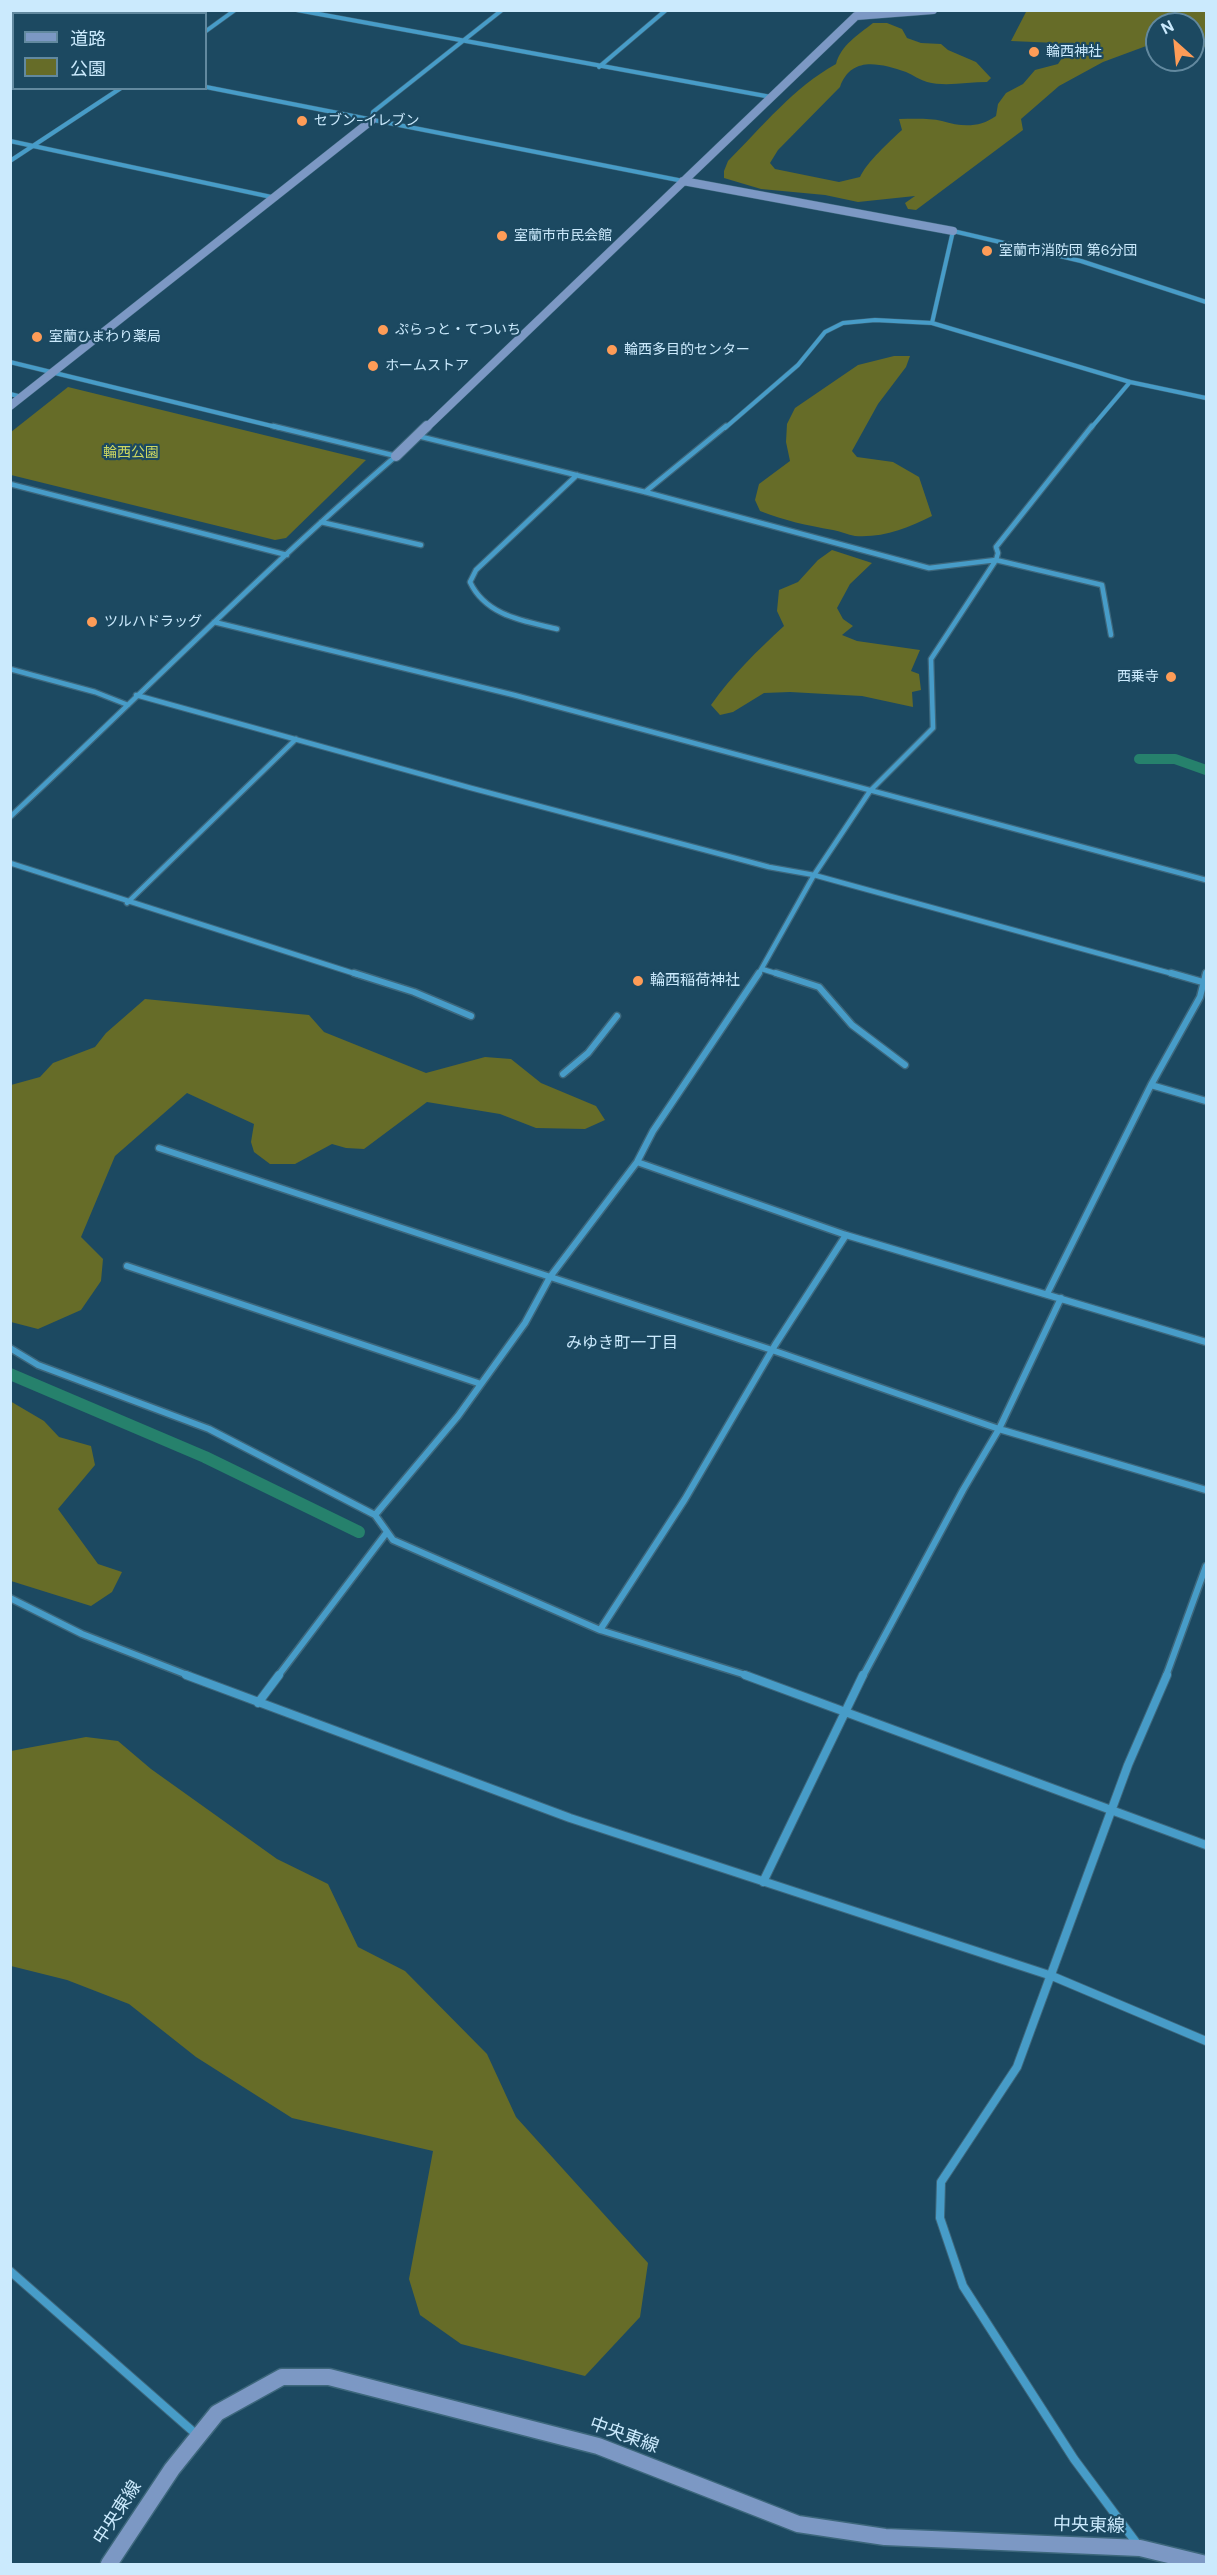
<!DOCTYPE html>
<meta charset="utf-8">
<style>
body{margin:0}
#map{position:relative;width:1217px;height:2575px;overflow:hidden;background:#1c4961;font-family:"DM Sans","Noto Sans JP",sans-serif}
canvas{display:block}
.frame{position:absolute;inset:0;border:12px solid #cbeafd;pointer-events:none}
.legend{position:absolute;left:12px;top:12px;width:195px;height:78px;box-sizing:border-box;background:#1c4961;border:2px solid #62899f;margin:0;padding:8px 10px;list-style:none;font-size:18px;color:#cbeafd}
.legend li{display:flex;align-items:center;gap:12px;height:30px}
.legend b{width:30px;border:2px solid #62899f}
.north{position:absolute;left:1145px;top:12px;width:60px;height:60px;box-sizing:border-box;background:#1c4961;border:2px solid #62899f;border-radius:50%;rotate:333deg;font-size:16px;font-weight:700;line-height:24px;text-align:center;color:#cbeafd}
.north::after{content:'';display:block;margin:auto;width:21px;height:27px;background:#fe9c57;clip-path:polygon(50% 0,100% 100%,50% 72%,0 100%)}
</style>
<div id="map">
<canvas width="1217" height="2575"></canvas>
<div class="frame"></div>
<ul class="legend">
<li><b style="height:8px;background:#7c98c4"></b>道路</li>
<li><b style="height:16px;background:#666c28"></b>公園</li>
</ul>
<div class="north">N</div>
</div>
<script>
const g = document.querySelector('canvas').getContext('2d');
g.lineJoin = 'round';
function paint(path, color) {
  g.fillStyle = color;
  g.fill(path, 'evenodd');
}
function stroke(path, color, width, dash) {
  g.strokeStyle = color;
  g.lineWidth = width;
  g.lineCap = dash ? 'butt' : 'round';
  g.setLineDash(dash || []);
  g.stroke(path);
}
function write(font, color, halo, rows, align = 'center') {
  g.font = font + ' "DM Sans","Noto Sans JP",sans-serif';
  g.lineWidth = 4.5;
  g.setLineDash([]);
  g.textBaseline = 'middle';
  g.strokeStyle = halo;
  g.fillStyle = color;
  for (const [text, x, y, turn = 0] of rows) {
    g.save();
    g.translate(x, y);
    g.rotate((+turn || 0) * Math.PI / 180);
    g.textAlign = isNaN(turn) ? turn : align;
    if (halo) g.strokeText(text, 0, 0);
    g.fillText(text, 0, 0);
    g.restore();
  }
}
const green = new Path2D(`
 M1035 10 1206 11V47L1193 45V24H1157V42L1103 62 1059 86 1021 119 1023 130 916 210 908 209 905 203 915 196 858 202 825 195 761 189 724 178V171L728 161C762 127 794 87 836 64 841 45 858 35 873 23H887L902 29 907 38 921 43 941 44 948 50 976 62 991 78 987 82C968 82 945 87 927 82 920 80 913 75 906 72 879 63 851 56 840 87L778 150 770 163 775 169 839 182 860 177C867 162 889 142 902 130L899 119C913 119 929 118 942 121 962 127 979 128 996 116L998 104 1006 93 1023 84 1035 70 1058 64 1062 58 1057 43 1011 41 1026 12Z
 M894 356H910L906 367 878 404 852 451 857 457 893 462 919 477 932 516C908 528 883 538 855 536 848 535 840 531 833 530 805 525 786 521 760 511L755 500 759 484 790 461 786 442 787 424 795 408 858 365Z
 M68 387 366 460 286 538 275 540 11 475V432Z
 M832 550 872 563 850 584 837 608 843 619 853 626 842 635 857 641 920 650 911 671 919 674 921 690 912 692 913 707 862 696 790 692 764 693 733 712 720 715 711 705C732 675 757 651 784 626L777 611 779 590 798 582 818 560Z
 M145 999 309 1015 324 1032 426 1073 485 1057 511 1059 541 1083 596 1106 605 1120 585 1129 536 1128 500 1114 427 1102 364 1149 346 1148 332 1144 295 1164H270L254 1152 251 1142 254 1124 187 1093 115 1156 81 1237 103 1259 101 1281 81 1310 38 1329 11 1322V1085L40 1077 53 1063 95 1047 106 1033Z
 M10 1401 44 1421 59 1437 91 1446 95 1465 58 1509 98 1564 122 1572 112 1592 91 1606 11 1581Z
 M86 1737 118 1741 151 1769 277 1859 328 1884 358 1947 405 1971 487 2054 516 2117 648 2263 640 2317 585 2376 461 2344 420 2315 409 2279 433 2151 292 2118 196 2057 129 2004 67 1980 11 1966V1751Z`);
const streamFar1 = new Path2D(`
 M1139 759H1175L1206 770`);
const stream = new Path2D(`
 M10 1374 205 1457 359 1532`);
const streetFar3 = new Path2D(`
 M297 10 771 97
 M46 14 51 10
 M138 14 142 10
 M206 31 235 10
 M10 36 14 34
 M10 46 14 47
 M10 54 14 52
 M599 67 666 10
 M206 87 683 181
 M372 120 373 112 502 10
 M10 141 276 198
 M10 161 121 88
 M932 323 953 231 1081 261 1206 302
 M10 362 280 428
 M10 394 22 397
 M725 428 798 365 825 332 843 323 875 320 932 323 1130 382 1206 398
 M1091 428 1130 382`);
const streetFar2 = new Path2D(`
 M273 426 396 456
 M418 436 645 492 929 568 996 560 1102 585 1111 635
 M10 484 287 555
 M645 492 726 426
 M321 522 421 545
 M214 622 514 695 1206 880
 M557 629C524 621 486 616 470 582L476 570 577 475
 M10 669 95 692 128 705
 M136 695 471 788 769 867 814 875 1177 975
 M10 817C139 697 262 571 396 456
 M10 863 359 975
 M127 903 296 739
 M762 969 781 975
 M758 975 814 875 870 791 933 728 931 659 996 560 998 553 996 547 1092 426
 M1205 975 1206 972`);
const streetFar1 = new Path2D(`
 M354 973 414 992 471 1016
 M776 973 819 987 852 1025 905 1065
 M1171 973 1206 983
 M563 1074 588 1053 617 1016
 M1151 1085 1206 1101
 M159 1148 772 1350 999 1429 1206 1490
 M637 1162 846 1235 1206 1342
 M127 1266 481 1384
 M1047 1294 1151 1085 1200 997 1206 973
 M10 1348 38 1365 209 1429 375 1515 393 1540 600 1630 749 1676
 M375 1515 458 1416 525 1323 550 1277 637 1162 653 1131 759 973
 M10 1598 82 1634 190 1676
 M600 1630 685 1499 775 1345 846 1235
 M278 1676 387 1532
 M863 1676 963 1490 999 1429 1061 1298
 M1166 1676 1206 1566`);
const street = new Path2D(`
 M186 1675 570 1818 1052 1976 1206 2041
 M745 1675 1206 1845
 M258 1703 279 1675
 M763 1882 863 1675
 M10 2271 197 2435
 M1138 2545 1074 2459 963 2286 940 2218 941 2182 1017 2067 1128 1765 1167 1675`);
const secondaryFar2 = new Path2D(`
 M683 181 953 231
 M10 406 372 120
 M426 428 856 16 933 10`);
const secondaryFar1 = new Path2D(`
 M396 456 427 426`);
const secondary = new Path2D(`
 M109 2564 172 2469 217 2413 282 2377H329L598 2446 798 2524 885 2537 1140 2548 1206 2564`);
const markers = [
 [1034,52,6,"#fe9c57"],
 [302,121,6,"#fe9c57"],
 [502,236,6,"#fe9c57"],
 [987,251,6,"#fe9c57"],
 [383,330,6,"#fe9c57"],
 [37,337,6,"#fe9c57"],
 [612,350,6,"#fe9c57"],
 [373,366,6,"#fe9c57"],
 [92,622,6,"#fe9c57"],
 [1171,677,6,"#fe9c57"],
 [638,981,6,"#fe9c57"]
];
const farPoinames = [
 ["輪西神社",1046,52],
 ["セブン-イレブン",314,121],
 ["室蘭市市民会館",514,236],
 ["室蘭市消防団 第6分団",999,251],
 ["ぷらっと・てついち",395,330],
 ["室蘭ひまわり薬局",49,337],
 ["輪西多目的センター",624,350],
 ["ホームストア",385,366],
 ["ツルハドラッグ",104,622],
 ["西乗寺",1159,677,"right"]
];
const farParknames = [
 ["輪西公園",131,453]
];
const poiNames = [
 ["輪西稲荷神社",650,981]
];
const neighbourhoodNames = [
 ["みゆき町一丁目",622,1344]
];
const nearStreetnames = [
 ["中央東線",624,2436,20],
 ["中央東線",118,2513,-57],
 ["中央東線",1089,2526,2]
];
paint(green, '#666c28');
stroke(streamFar1, '#26816c', 10);
stroke(stream, '#26816c', 12);
stroke(streetFar3, '#3d677c', 5);
stroke(streetFar2, '#3d677c', 7);
stroke(streetFar1, '#3d677c', 9);
stroke(street, '#3d677c', 10);
stroke(secondaryFar2, '#3d677c', 9);
stroke(secondaryFar1, '#3d677c', 12);
stroke(secondary, '#3d677c', 19);
stroke(streetFar3, '#479cc8', 4);
stroke(streetFar2, '#479cc8', 4.5);
stroke(streetFar1, '#479cc8', 6);
stroke(street, '#479cc8', 8);
stroke(secondaryFar2, '#7c98c4', 8);
stroke(secondaryFar1, '#7c98c4', 10);
stroke(secondary, '#7c98c4', 16);
for (const [x, y, r, color] of markers) {
  const dot = new Path2D();
  dot.arc(x, y, r, 0, 2 * Math.PI);
  g.fillStyle = color;
  g.fill(dot);
  stroke(dot, '#1c4961', 2);
}
write('14px', '#cbeafd', '#1c4961', farPoinames, 'left');
write('14px', '#ccd761', '#1c4961', farParknames);
write('15px', '#cbeafd', '#1c4961', poiNames, 'left');
write('16px', '#cbeafd', '#1c4961', neighbourhoodNames);
write('18px', '#cbeafd', '#1c4961', nearStreetnames);
</script>
